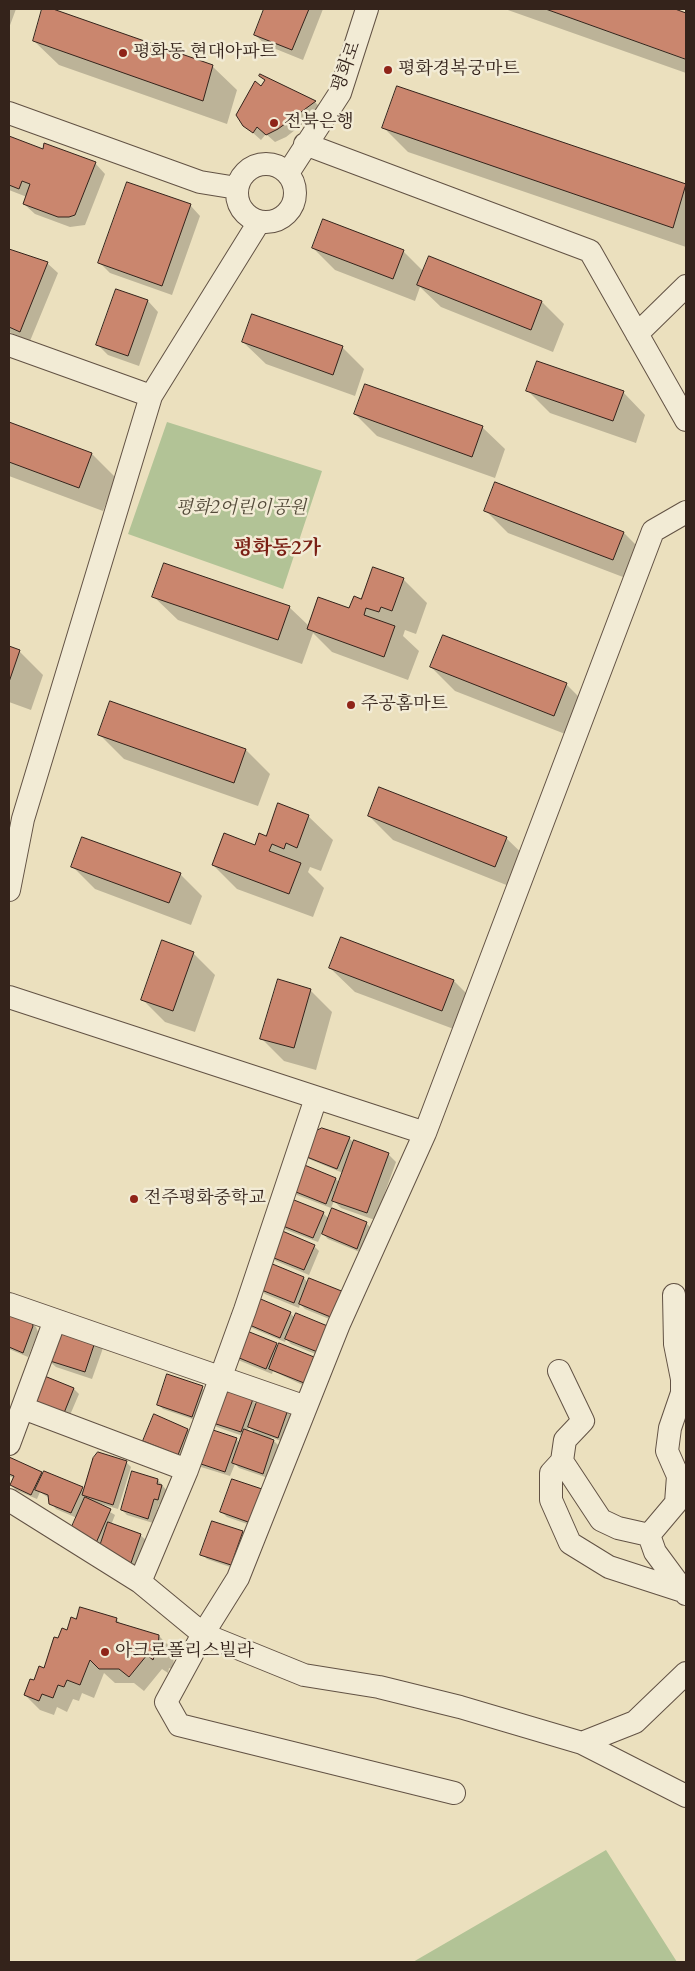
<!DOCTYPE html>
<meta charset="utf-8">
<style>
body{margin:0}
#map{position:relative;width:695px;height:1971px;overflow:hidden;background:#ebe0be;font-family:Cardo,serif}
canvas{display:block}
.frame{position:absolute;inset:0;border:10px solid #34231b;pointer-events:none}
</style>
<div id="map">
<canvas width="695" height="1971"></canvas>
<div class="frame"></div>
</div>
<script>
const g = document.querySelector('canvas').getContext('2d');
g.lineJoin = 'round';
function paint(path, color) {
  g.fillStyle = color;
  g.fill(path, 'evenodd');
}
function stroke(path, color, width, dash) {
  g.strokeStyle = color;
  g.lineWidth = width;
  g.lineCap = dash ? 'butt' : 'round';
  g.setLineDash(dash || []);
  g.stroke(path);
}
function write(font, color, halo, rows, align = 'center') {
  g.font = font + ' Cardo,"Noto Serif KR",serif';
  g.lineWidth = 5;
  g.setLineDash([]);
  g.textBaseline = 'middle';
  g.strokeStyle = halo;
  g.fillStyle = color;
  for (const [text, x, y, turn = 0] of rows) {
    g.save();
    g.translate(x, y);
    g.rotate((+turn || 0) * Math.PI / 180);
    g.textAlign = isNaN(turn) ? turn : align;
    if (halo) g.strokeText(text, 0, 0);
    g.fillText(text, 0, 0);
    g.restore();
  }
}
const green = new Path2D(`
 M167 422 322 471 283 589 128 534Z
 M606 1850 677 1962H413Z`);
const shadow = new Path2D(`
 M9 9H16L9 28Z
 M43 9H49L212 66 237 90 227 124 59 65 34 41Z
 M266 9H323L303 60 266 45 255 35Z
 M505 9H671L686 14V73Z
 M262 76 315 102 322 109 286 137 275 142 266 134 261 140 244 125 266 80Z
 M398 87 686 186V247L408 152 384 128Z
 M9 137 43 150 95 163 105 174 85 225 70 227 35 214 24 204 27 197 9 190Z
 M190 205 200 216 172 295 110 273 100 263Z
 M313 248 403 251 424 272 542 302 564 324 553 352 441 307 420 287 415 301 335 270Z
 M9 250 47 263 58 273 30 341 9 332Z
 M117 291 148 301 158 312 139 366 108 355 98 345Z
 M243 342 342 347 364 369 355 396 266 364Z
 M528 391 623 392 645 415 636 443 550 413Z
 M355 414 482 427 505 449 495 478 377 436Z
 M9 423 92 454 116 478 103 511 9 476Z
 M496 484 624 533 646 555 636 582 508 533 485 510Z
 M403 579 427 603 416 634 405 630 403 636 419 651 408 680 332 652 313 633 302 664 178 620 153 596 289 607 309 626 350 610 362 601Z
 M9 647 19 651 43 675 31 710 9 702Z
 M431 667 566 684 590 708 578 739 455 691Z
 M100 735 246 750 270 774 258 806 124 759Z
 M308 816 333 840 321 871 310 867 308 872 324 888 313 917 237 889 213 865 255 846 267 837Z
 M369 816 506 838 531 862 519 890 393 840Z
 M73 867 180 874 202 896 191 925 95 889Z
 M193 953 215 975 195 1032 165 1022 142 999Z
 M330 968 454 981 478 1005 467 1034 355 992Z
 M310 990 332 1012 316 1070 284 1061 262 1039Z
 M349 1138 354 1143 388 1154 396 1162 375 1220 341 1208 334 1201 331 1208 297 1195 292 1190 302 1165 336 1179 340 1183 343 1173 309 1159 304 1154Z
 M333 1210 367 1224 372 1229 362 1253 328 1239 322 1233 318 1242 284 1229 279 1224 323 1213 329 1219Z
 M314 1246 319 1251 309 1275 276 1261 271 1256Z
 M270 1265 304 1278 339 1323 305 1309 300 1304 299 1308 265 1294 260 1289Z
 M290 1313 295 1318 325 1358 291 1344 286 1339 285 1342 252 1328 246 1323Z
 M9 1314 30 1321 36 1327 38 1332 28 1357 9 1349Z
 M67 1330 103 1348 92 1379 56 1367 48 1360Z
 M276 1344 279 1347 309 1388 273 1371 272 1374 238 1360 233 1355Z
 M202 1388 207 1393 198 1421 163 1409 158 1404Z
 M74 1389 79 1394 67 1422 36 1410Z
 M252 1400 257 1405 294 1410 284 1442 270 1437 279 1446 268 1478 239 1468 235 1464 230 1476 201 1467 196 1462 236 1439 240 1443 243 1436 217 1427 212 1422ZM249 1427 258 1436 247 1432Z
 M154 1416 188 1430 193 1435 183 1459 149 1445 144 1440Z
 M9 1458 84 1491 126 1462 131 1467 118 1509 98 1503 97 1504 115 1515 111 1525 140 1535 146 1540 136 1568 76 1536 77 1518 56 1509 51 1503 49 1498 40 1492 37 1499 16 1490 11 1485 14 1478 9 1476Z
 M133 1473 158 1480 167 1491 163 1505 159 1504 153 1523 127 1515 122 1510Z
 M233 1480 256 1527 227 1517 222 1512Z
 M242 1532 247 1537 236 1569 207 1559 202 1554Z
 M116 1619 122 1625 159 1636 173 1650 174 1670 169 1668 168 1673 162 1669 144 1691 134 1683H115L104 1673 94 1698 82 1693 79 1701 73 1699 67 1712 57 1707 54 1715 40 1710 25 1695 44 1669 59 1640 77 1620Z`);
const building = new Path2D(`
 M42 9H53L213 65 203 101 33 41Z
 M264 9H309L292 50 254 35Z
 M546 9H675L686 13V59Z
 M260 74 316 101 278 129 266 135 257 127 253 133 243 126 236 115 255 81 261 86 265 80 259 76Z
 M397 86 686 184 673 228 382 128Z
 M9 136 43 149 44 143 96 162 75 215 69 217H58L23 204 30 184 22 181 19 189 9 185Z
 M127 182 191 204 162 286 98 263Z
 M323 219 404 250 393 279 312 248Z
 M9 249 48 262 20 332 9 327Z
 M429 256 542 301 531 330 417 285Z
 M116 289 148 300 128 356 96 345Z
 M252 314 343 346 333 375 242 342Z
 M537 361 624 391 613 421 526 391Z
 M365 384 483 426 472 457 354 414Z
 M9 422 92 453 79 488 9 462Z
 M495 482 624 532 613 560 484 511Z
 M164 563 290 606 278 640 152 597Z
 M373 567 404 578 392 611 381 607 379 612 366 608 364 615 395 626 384 657 307 629 318 597 349 608 354 596 361 599Z
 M443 635 567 683 554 716 430 667Z
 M9 646 20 650 9 682Z
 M110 701 246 749 234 783 98 735Z
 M379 787 507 837 495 867 368 816Z
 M278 803 309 815 297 848 286 843 284 849 272 844 269 851 301 863 289 894 212 865 224 833 255 845 259 833 266 836Z
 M82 837 181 873 169 903 71 867Z
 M341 937 454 980 442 1011 329 968Z
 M162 940 194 952 173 1011 141 1000Z
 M278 979 311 989 294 1048 260 1039Z
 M322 1128 350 1137 337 1169 302 1155 310 1134Z
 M354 1140 389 1153 367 1213 332 1201Z
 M302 1164 336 1178 326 1204 291 1190Z
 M289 1198 324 1212 313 1238 278 1224Z
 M332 1208 367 1222 357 1249 322 1234Z
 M280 1230 315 1245 304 1270 269 1256Z
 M270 1263 304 1277 294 1303 259 1289Z
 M309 1278 344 1292 333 1318 299 1304Z
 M256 1297 291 1312 280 1338 245 1323Z
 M9 1312 31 1320 33 1326 23 1353 9 1347Z
 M296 1313 330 1327 320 1353 285 1339Z
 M66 1329 96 1339 85 1372 47 1360 55 1336Z
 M242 1329 277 1343 266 1369 232 1355Z
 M279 1343 314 1357 304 1383 269 1369Z
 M167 1374 203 1386 192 1417 157 1405Z
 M42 1375 74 1388 62 1418 30 1405Z
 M222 1388 253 1399 241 1432 210 1422Z
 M260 1393 290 1404 278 1438 248 1427Z
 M154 1414 188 1429 178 1455 143 1441Z
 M207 1428 237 1438 225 1472 195 1462Z
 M244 1429 274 1440 263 1474 232 1463Z
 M98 1452 127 1461 113 1505 82 1495 93 1458Z
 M9 1457 42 1472 31 1495 10 1485 14 1476 9 1474Z
 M44 1471 83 1487 71 1513 49 1504 48 1495 35 1490Z
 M132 1471 158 1479 157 1484 162 1485 158 1500 154 1499 148 1519 121 1510Z
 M232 1479 262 1489 251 1523 220 1512Z
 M85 1497 111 1509 96 1543 70 1531Z
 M212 1521 243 1531 231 1565 200 1555Z
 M108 1522 141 1534 131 1563 98 1552Z
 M80 1607 117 1618 116 1622 159 1635 158 1648 162 1649 160 1656 155 1654 153 1660 147 1655 129 1677 119 1669H99L90 1660 80 1685 67 1680 64 1687 58 1685 53 1698 42 1694 39 1701 24 1695 30 1679 34 1680 39 1666 44 1668 54 1637 58 1638 62 1628 67 1630 71 1617 76 1619Z`);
const minor = new Path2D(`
 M9 113 200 182 237 188
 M305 144 590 251 686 420
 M237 193a29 29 0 1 1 58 0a29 29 0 1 1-58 0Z
 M288 173 340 93 367 9
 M637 334 686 286
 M9 345 151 396
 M9 890 23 819 151 396 259 222
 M9 997 425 1133
 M674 1295 675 1344 682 1379V1393L670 1428 667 1451 678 1476 676 1503 649 1535 655 1552 686 1594
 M9 1304 306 1407
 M559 1371 583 1421 565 1440 562 1461 551 1473V1500L570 1543 609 1567 683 1591
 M23 1408 187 1470
 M9 1444 55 1320
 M562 1461 601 1520 618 1528 649 1535
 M9 1500 140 1582 203 1634 304 1675 379 1687 460 1707 582 1743 635 1722 686 1673
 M140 1582 187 1470 245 1310 316 1098
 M582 1743 686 1796
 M454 1793 179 1725 166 1702 203 1634 238 1578 339 1324 425 1133 653 531 686 512`);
const markers = [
 [123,53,5,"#8f2418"],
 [388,70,5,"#8f2418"],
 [274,123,5,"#8f2418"],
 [351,705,5,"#8f2418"],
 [134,1199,5,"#8f2418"],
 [105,1652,5,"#8f2418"]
];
const poiNames = [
 ["평화동 현대아파트",133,53],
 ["평화경복궁마트",398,70],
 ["전북은행",284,123],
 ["주공홈마트",361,705],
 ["전주평화중학교",144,1199],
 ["아크로폴리스빌라",115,1652]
];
const streetNames = [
 ["평화로",347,67,-70]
];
const parkNames = [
 ["평화2어린이공원",241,509]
];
const quarterNames = [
 ["평화동2가",277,549]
];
paint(green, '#b2c396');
paint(shadow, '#0003');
paint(building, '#ca866e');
stroke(building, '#34231b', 1);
stroke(minor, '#625244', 24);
stroke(minor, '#f2ebd5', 22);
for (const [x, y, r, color] of markers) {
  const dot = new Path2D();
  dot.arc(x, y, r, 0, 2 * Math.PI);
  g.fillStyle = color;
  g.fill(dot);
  stroke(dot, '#f2ebd5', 2);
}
write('18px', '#34231b', '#f2ebd5', poiNames, 'left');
write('18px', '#34231b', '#f2ebd5', streetNames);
write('italic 18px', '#544b3a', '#f2ebd5', parkNames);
write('bold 20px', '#7a1f14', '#f2ebd5', quarterNames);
</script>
